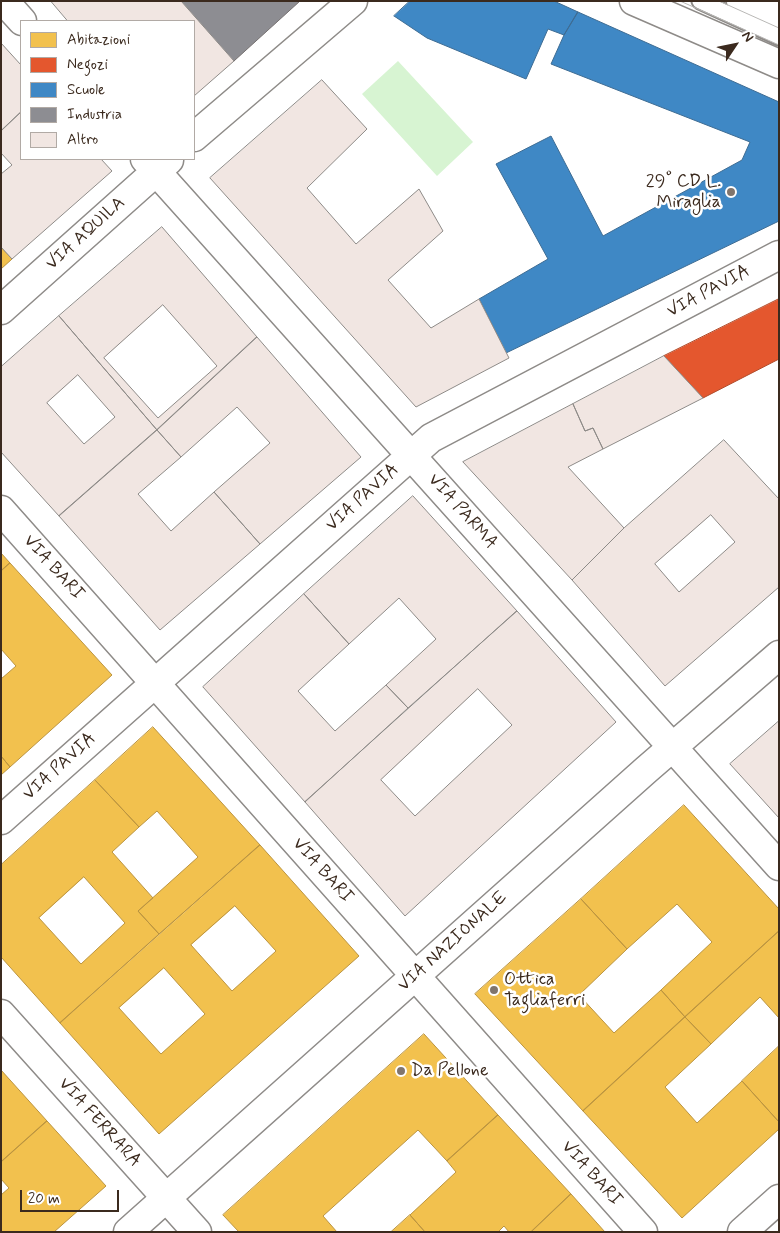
<!DOCTYPE html>
<meta charset="utf-8">
<style>
body{margin:0}
#map{position:relative;width:780px;height:1233px;overflow:hidden;background:#fff;font-family:Mynerve,sans-serif}
canvas{display:block}
.frame{position:absolute;inset:0;border:2px solid #3b2a1e;pointer-events:none}
.legend{position:absolute;left:20px;top:20px;width:175px;height:140px;box-sizing:border-box;background:#fff;border:1px solid #b1aaa5;margin:0;padding:6px 9px;list-style:none;font-size:15px;color:#3b2a1e}
.legend li{display:flex;align-items:center;gap:10px;height:25px}
.legend b{width:25px;border:1px solid #b1aaa5}
.north{position:absolute;left:710px;top:20px;width:50px;height:50px;-webkit-text-stroke:4px #fff;paint-order:stroke;rotate:56deg;font-size:14px;font-weight:700;line-height:20px;text-align:center;color:#3b2a1e}
.north::after{content:'';display:block;margin:auto;width:18px;height:22px;background:#3b2a1e;clip-path:polygon(50% 0,100% 100%,50% 72%,0 100%)}
.scale{position:absolute;left:20px;top:1190px;width:99px;height:22px;box-sizing:border-box;border:2px solid #3b2a1e;border-top:0;padding-left:6px;font-size:15px;line-height:18px;white-space:nowrap;color:#3b2a1e;-webkit-text-stroke:4px #fff;paint-order:stroke}
</style>
<div id="map">
<canvas width="780" height="1233"></canvas>
<div class="frame"></div>
<ul class="legend">
<li><b style="height:14px;background:#f2c14e"></b>Abitazioni</li>
<li><b style="height:14px;background:#e4572e"></b>Negozi</li>
<li><b style="height:14px;background:#3f88c5"></b>Scuole</li>
<li><b style="height:14px;background:#8d8d92"></b>Industria</li>
<li><b style="height:14px;background:#f1e6e2"></b>Altro</li>
</ul>
<div class="north">N</div>
<div class="scale">20 m</div>
</div>
<script>
const g = document.querySelector('canvas').getContext('2d');
g.lineJoin = 'round';
function paint(path, color) {
  g.fillStyle = color;
  g.fill(path, 'evenodd');
}
function stroke(path, color, width, dash) {
  g.strokeStyle = color;
  g.lineWidth = width;
  g.lineCap = dash ? 'butt' : 'round';
  g.setLineDash(dash || []);
  g.stroke(path);
}
function write(font, color, halo, rows, align = 'center') {
  g.font = font + ' Mynerve,sans-serif';
  g.lineWidth = 5;
  g.setLineDash([]);
  g.textBaseline = 'middle';
  g.strokeStyle = halo;
  g.fillStyle = color;
  for (const [text, x, y, turn = 0] of rows) {
    g.save();
    g.translate(x, y);
    g.rotate((+turn || 0) * Math.PI / 180);
    g.textAlign = isNaN(turn) ? turn : align;
    if (halo) g.strokeText(text, 0, 0);
    g.fillText(text, 0, 0);
    g.restore();
  }
}
const green = new Path2D(`
 M398 61 473 142 437 176 362 94Z`);
const homes = new Path2D(`
 M1 247 12 259 1 269Z
 M1 553 10 563 1 571Z
 M10 563 112 675 10 767 1 756V679L16 666 1 649V571Z
 M153 727 260 845 159 934 138 911 198 857 157 811 139 827 95 780Z
 M1 756 10 767 1 775Z
 M95 780 139 827 112 852 153 898 138 911 159 934 60 1023 1 957V865ZM84 877 125 923 81 964 39 918Z
 M684 805 779 909V931L685 1017 661 990 712 942 677 904 627 949 581 899Z
 M260 845 359 956 159 1134 60 1023ZM235 906 276 951 232 991 191 945ZM164 968 205 1014 161 1054 119 1008Z
 M581 899 627 949 579 995 614 1033 661 990 685 1017 583 1111 475 994Z
 M779 931V1018L760 997 711 1044 685 1017Z
 M685 1017 711 1044 665 1087 697 1123 742 1081 779 1122V1129L682 1218 583 1111Z
 M424 1034 498 1115 447 1161 418 1130 323 1216 337 1232H239L223 1215Z
 M779 1046V1122L742 1081Z
 M1 1070 47 1121 1 1162Z
 M498 1115 571 1194 531 1232H509L504 1226 498 1232H425L410 1215 456 1172 447 1161Z
 M47 1121 106 1186 54 1232H1V1195L9 1188 1 1179V1162Z
 M571 1194 605 1232H531Z
 M410 1215 425 1232H391Z`);
const shops = new Path2D(`
 M779 299V359L703 398 664 356Z`);
const schools = new Path2D(`
 M410 1H554L578 12 564 35 548 29 526 79 427 38 394 16Z
 M578 12 779 102V221L506 353 479 299 548 259 496 164 551 136 603 236 742 160 750 142 551 64 564 35Z`);
const industry = new Path2D(`
 M181 1H300L234 61Z`);
const building = new Path2D(`
 M51 1H181L234 61 194 96V21H68Z
 M1 43 21 65V112L1 131Z
 M322 80 367 129 307 188 356 244 419 189 443 231 388 280 431 328 479 299 509 358 416 407 210 178Z
 M21 112V159H101L112 171 12 259 1 247V174L12 165 1 153V131Z
 M162 227 257 337 157 430 59 316ZM163 305 217 366 158 418 104 358Z
 M59 316 157 430 59 516 1 452V367ZM78 375 115 417 84 444 47 403Z
 M257 337 361 457 260 544 214 492 270 443 237 407 181 457 157 430Z
 M664 356 703 398 603 449 593 428 585 431 573 404Z
 M573 404 585 431 593 428 603 449 568 467 624 528 572 580 463 462Z
 M157 430 181 457 138 494 171 531 214 492 260 544 160 630 59 516Z
 M724 440 779 499V587L665 686 572 580 624 528ZM711 515 735 542 679 592 655 564Z
 M413 496 517 611 408 708 386 685 436 639 399 598 349 644 304 594Z
 M304 594 349 644 298 691 335 731 386 685 408 708 305 802 203 687Z
 M517 611 616 722 405 916 305 802ZM478 689 512 725 415 816 381 780Z
 M779 721V818L730 764Z`);
const lane = new Path2D(`
 M700 1 779 37`);
const street = new Path2D(`
 M4 1 22 21
 M194 137 353 1
 M145 159 779 866
 M1 310 169 160
 M1 510 643 1232
 M1 820 431 438 779 255
 M1 1014 197 1232
 M128 1232 646 770 779 655
 M742 1232 779 1199`);
const secondary = new Path2D(`
 M634 1 779 64
 M741 1 779 17`);
const tram = new Path2D(`
 M680 1 779 45
 M719 1 779 28`);
const markers = [
 [731,192,5,"#80756d"],
 [494,990,5,"#80756d"],
 [401,1071,5,"#80756d"]
];
const poiNames = [
 ["29° CD L.",721,182,"right"],
 ["Miraglia",721,203,"right"],
 ["Ottica",504,980],
 ["Tagliaferri",504,1001],
 ["Da Pellone",411,1071]
];
const streetNames = [
 ["VIA AQUILA",86,234,-42],
 ["VIA PAVIA",709,292,-28],
 ["VIA PAVIA",363,498,-42],
 ["VIA PARMA",462,512,48],
 ["VIA BARI",53,568,48],
 ["VIA PAVIA",60,767,-42],
 ["VIA BARI",322,871,48],
 ["VIA NAZIONALE",453,942,-42],
 ["VIA FERRARA",99,1123,48],
 ["VIA BARI",591,1174,48]
];
paint(green, '#d7f4d2');
paint(homes, '#f2c14e');
stroke(homes, '#bb9440', 1);
paint(shops, '#e4572e');
stroke(shops, '#b14a29', 1);
paint(schools, '#3f88c5');
stroke(schools, '#3e6c93', 1);
paint(industry, '#8d8d92');
stroke(industry, '#746f6f', 1);
paint(building, '#f1e6e2');
stroke(building, '#8e8b88', 1);
stroke(lane, '#8e8b88', 19);
stroke(street, '#8e8b88', 31);
stroke(secondary, '#8e8b88', 31);
stroke(lane, '#fff', 15);
stroke(street, '#fff', 28);
stroke(secondary, '#fff', 28);
stroke(tram, '#b9b8b6', 1);
for (const [x, y, r, color] of markers) {
  const dot = new Path2D();
  dot.arc(x, y, r, 0, 2 * Math.PI);
  g.fillStyle = color;
  g.fill(dot);
  stroke(dot, '#fff', 2);
}
write('18px', '#3b2a1e', '#fff', poiNames, 'left');
write('18px', '#3b2a1e', '#fff', streetNames);
</script>
